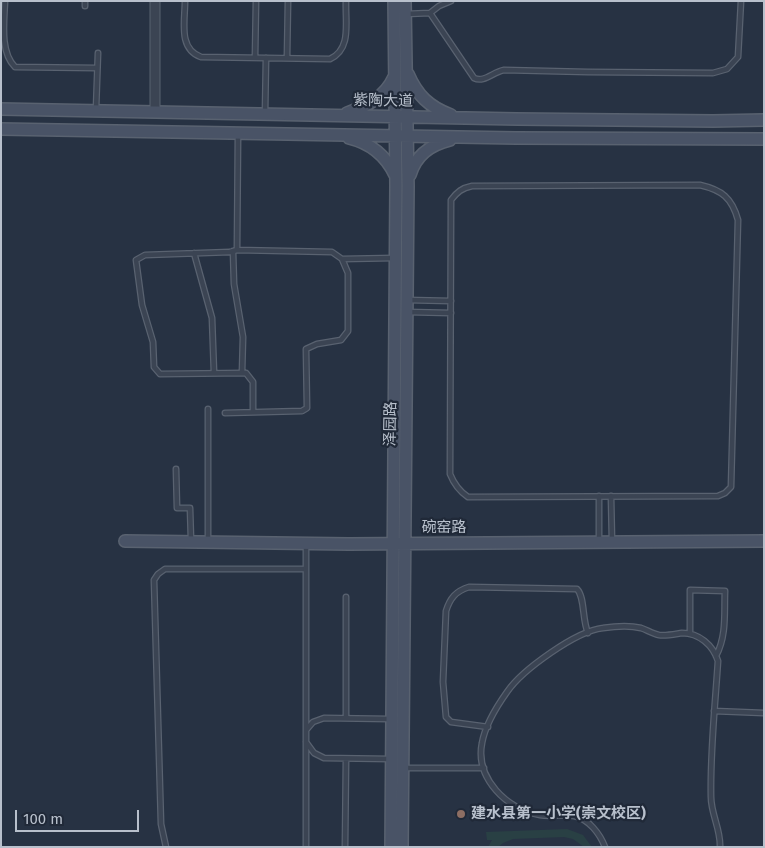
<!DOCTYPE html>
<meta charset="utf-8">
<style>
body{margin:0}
#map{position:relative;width:765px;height:848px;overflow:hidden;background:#273243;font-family:"Fira Sans",sans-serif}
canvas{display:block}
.frame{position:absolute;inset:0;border:2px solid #b8c0cc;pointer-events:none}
.scale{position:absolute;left:15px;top:810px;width:124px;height:22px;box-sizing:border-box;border:2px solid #b8c0cc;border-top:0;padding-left:6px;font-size:15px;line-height:18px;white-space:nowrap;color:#b8c0cc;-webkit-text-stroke:4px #202938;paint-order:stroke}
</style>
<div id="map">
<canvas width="765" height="848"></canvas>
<div class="frame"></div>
<div class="scale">100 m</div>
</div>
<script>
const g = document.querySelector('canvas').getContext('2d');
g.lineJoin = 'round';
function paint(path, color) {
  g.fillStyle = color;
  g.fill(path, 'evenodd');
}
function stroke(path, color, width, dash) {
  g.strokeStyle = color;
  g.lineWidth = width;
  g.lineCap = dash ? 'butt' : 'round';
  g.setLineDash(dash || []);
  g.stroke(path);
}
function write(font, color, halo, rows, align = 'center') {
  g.font = font + ' "Fira Sans","Noto Sans SC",sans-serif';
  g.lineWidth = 4.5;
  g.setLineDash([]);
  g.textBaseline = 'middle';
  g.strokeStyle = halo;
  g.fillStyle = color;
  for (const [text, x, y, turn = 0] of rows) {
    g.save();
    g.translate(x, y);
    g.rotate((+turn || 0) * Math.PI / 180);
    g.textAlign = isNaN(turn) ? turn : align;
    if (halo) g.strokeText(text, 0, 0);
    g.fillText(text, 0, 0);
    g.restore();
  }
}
const green = new Path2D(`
 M567 829 583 835 592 847H584L573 839 564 837 513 839 503 843 498 847H488L492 840H487L486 832Z`);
const lane = new Path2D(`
 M5 1C4 23 0 52 15 67L97 68
 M185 1C185 21 178 49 201 57L330 59C352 49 345 22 346 1
 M85 6V1
 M430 13 439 6 451 1
 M406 14 430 13 474 78C484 83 493 72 504 70L588 72 713 73 727 69 738 57 741 1
 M255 58 256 1
 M287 58 288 1
 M96 109 98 53
 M265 114 266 58
 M700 185C722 190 732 198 738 220L731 487 725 493 718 496 468 497C459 491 454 484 450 474L451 200C457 192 462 188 472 186Z
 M237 250 238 134
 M233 251 234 284 243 337 242 373
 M194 253 212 318 214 373
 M342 259 394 258
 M407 300 451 301
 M407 312 451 313
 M225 413 302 411 307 408 306 349 317 344 341 340 348 331V273L342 259 332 252 237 250 230 252 145 255 136 260 142 305 153 342 154 367 160 374 246 373 253 382V412
 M176 469 177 508H190L191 540
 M599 496V542
 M611 496 612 542
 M208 540V409
 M690 634V590L725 591C724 613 727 635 716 656
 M714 711 764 713
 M346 718V597
 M488 727 451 722 446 717 443 682 446 611C450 598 456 591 469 587L577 589C585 597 582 620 588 633
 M307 729 313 722 324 718 390 719
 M306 742 314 753 324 758 391 759
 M404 768H484
 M166 847 161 824 154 580 158 574 165 569H306
 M306 847V543
 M345 847 346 759
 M605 847C600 834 589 819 574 816 563 814 551 817 540 815 507 810 475 778 482 743 485 726 497 706 507 692 522 670 576 631 603 628 616 626 629 625 641 628 647 630 653 634 659 635 666 636 675 634 682 633 699 633 713 645 718 661 715 707 710 752 711 797 711 814 721 830 720 847`);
const street = new Path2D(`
 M155 1V112`);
const secondary = new Path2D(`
 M408 74C417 95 429 107 451 115
 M1 109 517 119 713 121 764 120
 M347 113C367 106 385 97 394 77
 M1 129 516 138 764 139
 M349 138C370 143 386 156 395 175
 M410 175C416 155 430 145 450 140
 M125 541 349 544 764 541
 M391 847 396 186 394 1
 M402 847 408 186 405 1`);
const markers = [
 [461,814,5,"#8d6e63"]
];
const streetNames = [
 ["紫陶大道",383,101,1],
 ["泽园路",391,424,-89],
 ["碗窑路",444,528]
];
const poiNames = [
 ["建水县第一小学(崇文校区)",471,814]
];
paint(green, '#294044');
stroke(lane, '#596270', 7);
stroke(street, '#596270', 11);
stroke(secondary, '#596270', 14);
stroke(lane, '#3b4453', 4.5);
stroke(street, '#3b4453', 9);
stroke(secondary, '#495366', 11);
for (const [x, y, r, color] of markers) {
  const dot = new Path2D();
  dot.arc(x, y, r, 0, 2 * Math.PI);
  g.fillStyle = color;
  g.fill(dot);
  stroke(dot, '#202938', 2);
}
write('15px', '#b8c0cc', '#202938', streetNames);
write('bold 15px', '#b8c0cc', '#202938', poiNames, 'left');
</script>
